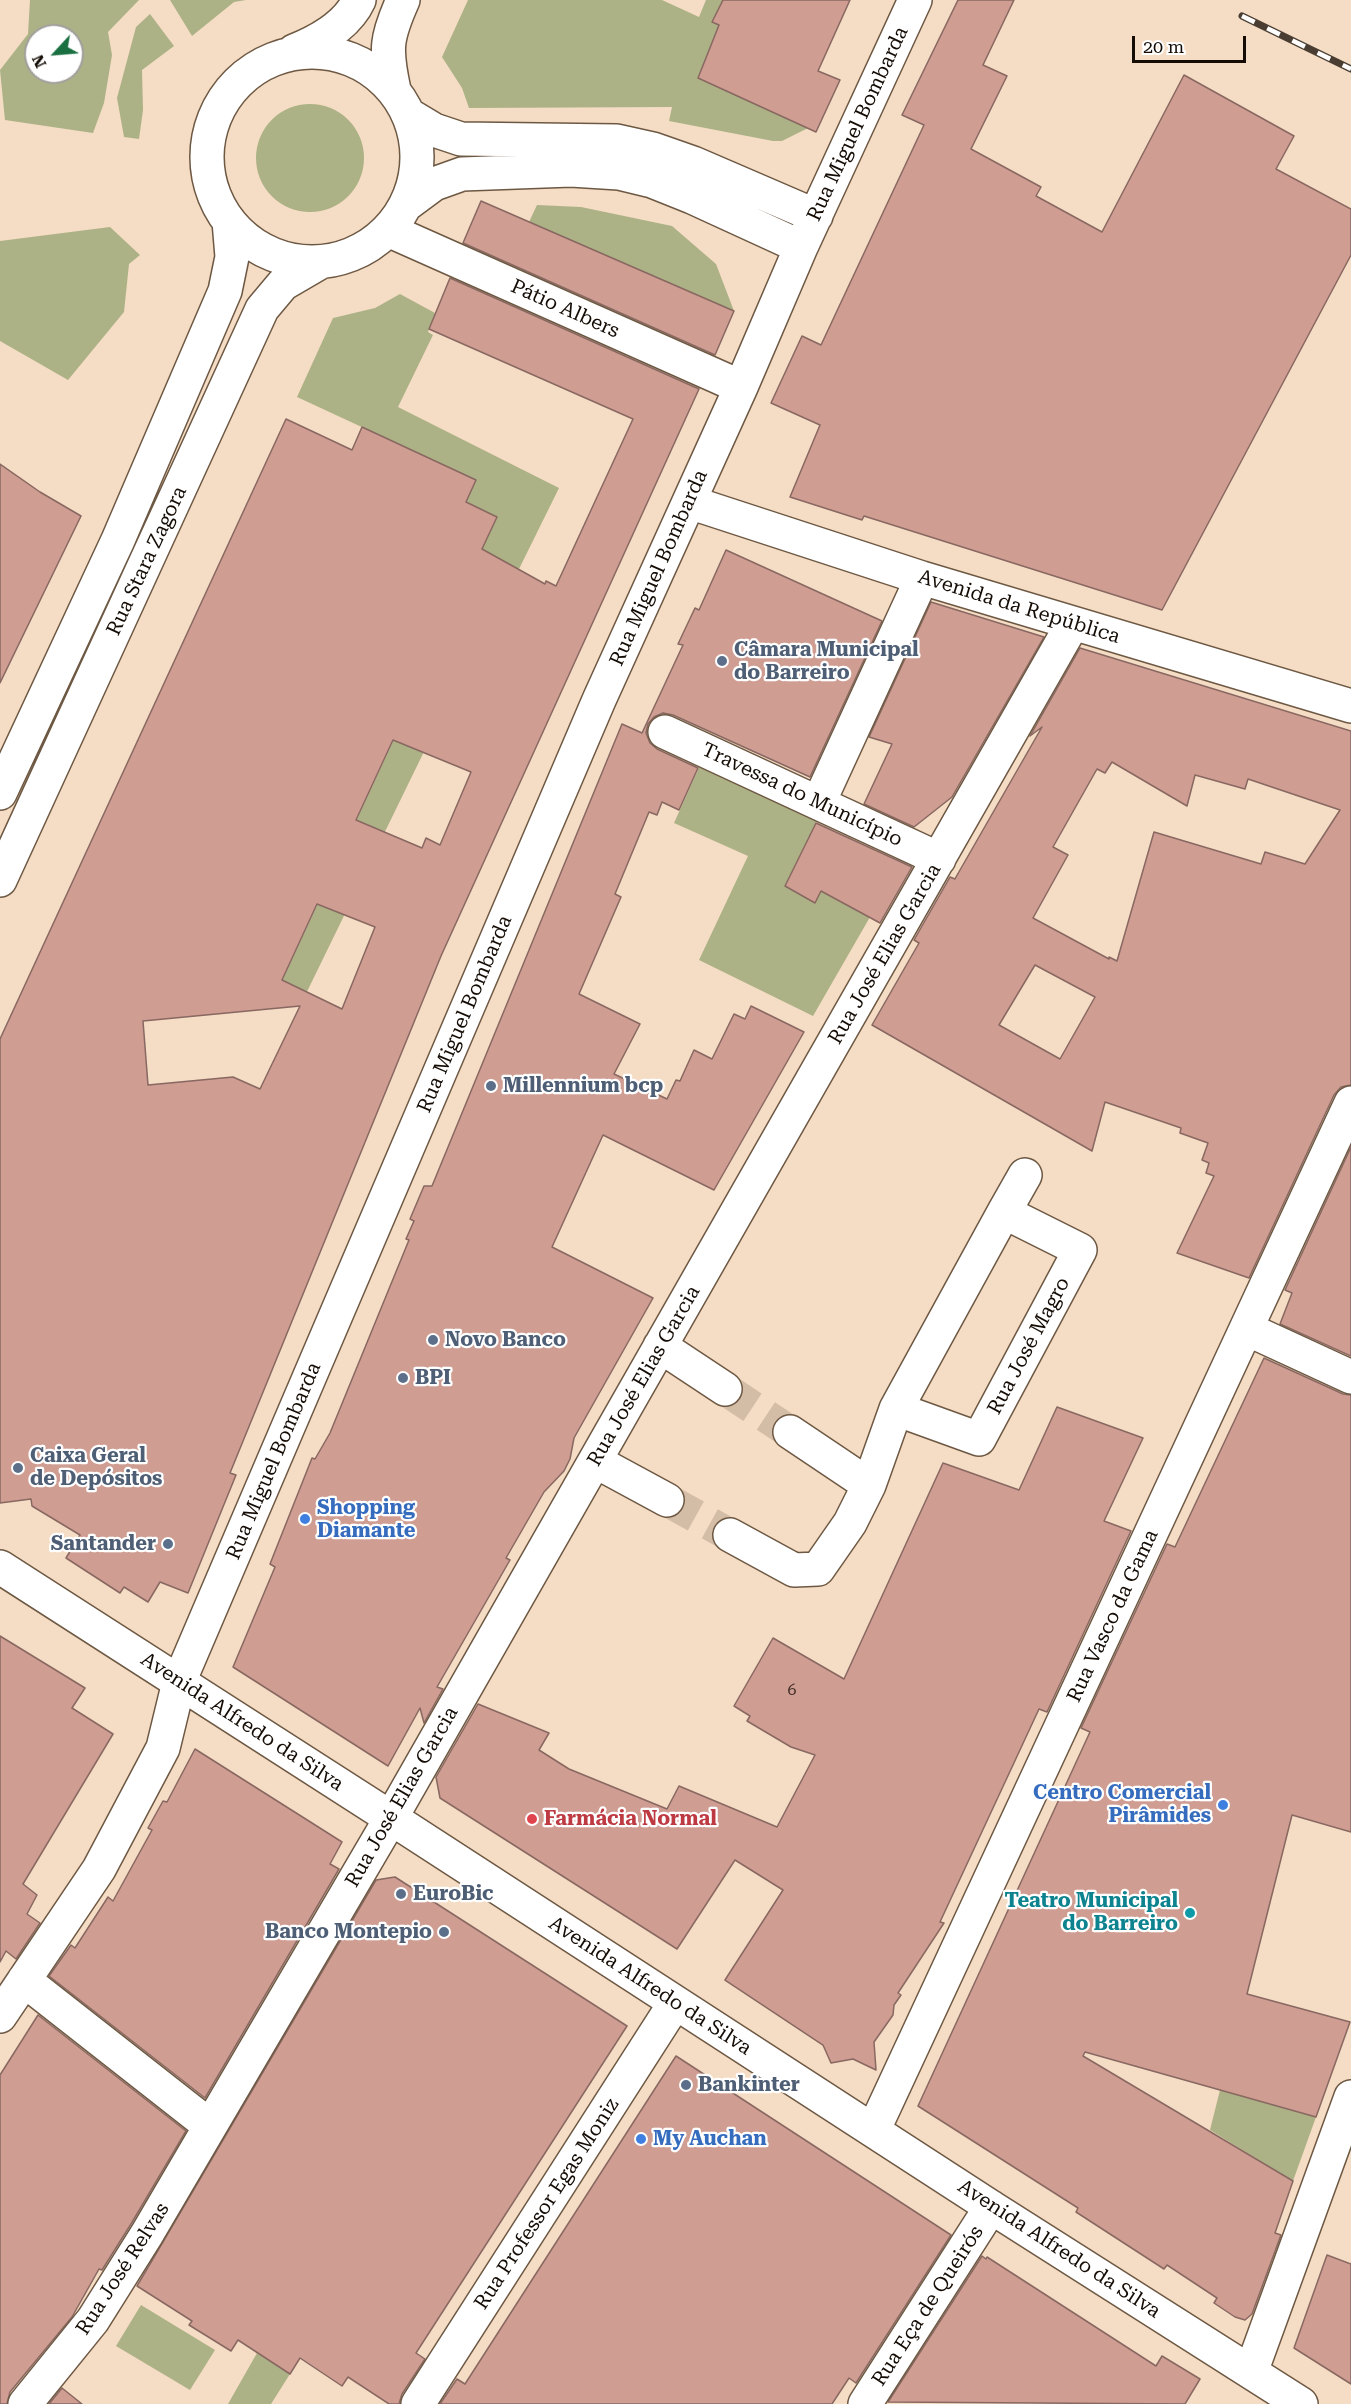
<!DOCTYPE html>
<meta charset="utf-8">
<style>
body{margin:0}
#map{position:relative;width:1351px;height:2404px;overflow:hidden;background:#f5dcc4;font-family:"Roboto Serif",serif}
canvas{display:block}
.north{position:absolute;left:24px;top:24px;width:60px;height:60px;box-sizing:border-box;background:#fff;border:2px solid #a19e9b;border-radius:50%;rotate:244deg;font-size:16px;font-weight:700;line-height:24px;text-align:center;color:#140c05}
.north::after{content:'';display:block;margin:auto;width:21px;height:27px;background:#1b7042;clip-path:polygon(50% 0,100% 100%,50% 72%,0 100%)}
.scale{position:absolute;left:1132px;top:36px;width:114px;height:27px;box-sizing:border-box;border:3px solid #140c05;border-top:0;padding-left:8px;font-size:18px;line-height:21px;white-space:nowrap;color:#140c05;-webkit-text-stroke:4px #fff;paint-order:stroke}
</style>
<div id="map">
<canvas width="1351" height="2404"></canvas>
<div class="north">N</div>
<div class="scale">20 m</div>
</div>
<script>
const g = document.querySelector('canvas').getContext('2d');
g.lineJoin = 'round';
function paint(path, color) {
  g.fillStyle = color;
  g.fill(path, 'evenodd');
}
function stroke(path, color, width, dash) {
  g.strokeStyle = color;
  g.lineWidth = width;
  g.lineCap = dash ? 'butt' : 'round';
  g.setLineDash(dash || []);
  g.stroke(path);
}
function write(font, color, halo, rows, align = 'center') {
  g.font = font + ' "Roboto Serif",serif';
  g.lineWidth = 4.5;
  g.setLineDash([]);
  g.textBaseline = 'middle';
  g.strokeStyle = halo;
  g.fillStyle = color;
  for (const [text, x, y, turn = 0] of rows) {
    g.save();
    g.translate(x, y);
    g.rotate((+turn || 0) * Math.PI / 180);
    g.textAlign = isNaN(turn) ? turn : align;
    if (halo) g.strokeText(text, 0, 0);
    g.fillText(text, 0, 0);
    g.restore();
  }
}
const green = new Path2D(`
 M30 0H139L108 32 112 55 104 103 93 133 5 120 0 70 28 34ZM36 36H72V72H36Z
 M170 0H246L234 2 192 36Z
 M468 0H662L699 17 706 0H723L712 22 719 25 698 78 808 128 782 141H773L669 121 672 107 469 108 462 88 442 57Z
 M150 14 174 46 142 70 143 110 139 139 124 137 117 98 136 27Z
 M256 158a54 54 0 1 1 108 0a54 54 0 1 1-108 0Z
 M537 205 581 207 672 226 716 264 734 311 529 222Z
 M110 227 140 255 129 264 124 312 68 380 0 341V241Z
 M400 294 435 313 428 332 433 335 398 407 559 488 519 569 514 567 300 1006 269 1009 497 517 466 502 476 480 297 397 333 318 375 308Z
 M702 761 819 816 785 886 815 902 821 891 870 917 813 1016 699 960 748 856 674 823Z
 M1220 2090 1316 2117 1293 2181 1210 2130Z
 M141 2305 215 2350 190 2390 116 2346Z
 M257 2353 290 2374 271 2404H228Z`);
const building = new Path2D(`
 M723 0H850L818 71 840 80 816 132 698 78 719 25 712 22Z
 M958 0H1014L983 65 1007 76 971 149 1041 187 1036 196 1102 232 1184 75 1294 136 1276 169 1351 209V255L1162 610 864 516 862 520 790 497 820 425 771 403 802 336 821 345 924 125 902 115Z
 M481 201 734 311 715 355 463 243Z
 M450 278 699 389 441 956 230 1473 236 1475 188 1593 160 1582 148 1602 124 1587 120 1593 66 1558 80 1535 32 1506 31 1499 0 1503V1039L286 419 352 450 362 427 476 480 466 502 497 517 482 549 545 584 546 581 556 586 633 419 429 329ZM393 740 471 772 440 845 426 838 422 848 356 820ZM317 904 375 927 342 1009 282 980ZM300 1006 260 1089 233 1077 148 1085 143 1021Z
 M0 464 40 492 81 516 0 683Z
 M726 550 882 621 810 777 673 715 663 713 654 717 648 724 646 733 650 743 657 749 698 768 679 810 662 802 657 815 649 812 615 894 621 897 579 994 640 1024 614 1074 667 1099 676 1080 680 1081 694 1050 712 1059 734 1014 745 1019 751 1006 804 1032 714 1190 603 1135 552 1247 653 1298 574 1438 570 1459 564 1471 544 1492 506 1558 510 1560 437 1687 443 1689 424 1723 420 1708 388 1766 233 1667 275 1567 270 1564 312 1458 315 1459 330 1433 409 1240 406 1239 414 1221 410 1219 424 1186H432L622 724 642 733 683 645 678 644 695 608 699 610Z
 M931 602 1044 637 952 797 914 827 864 804 892 744 869 737Z
 M1080 648 1351 731V1085L1341 1087 1334 1095 1249 1278 1177 1253 1214 1176 1206 1173 1209 1163 1202 1160 1208 1143 1180 1133 1181 1128 1105 1102 1092 1151 872 1025 919 943 914 940 950 877 955 879 956 877 1042 727 1030 736ZM1112 762 1187 806 1195 775 1245 789 1248 779 1340 810 1305 864 1265 852 1261 864 1154 832 1117 961 1109 957V959L1033 918 1068 855 1053 847 1097 769 1105 773ZM1035 965 1095 997 1060 1059 999 1025Z
 M816 823 912 867 880 923 821 891 815 903 785 886Z
 M1351 1147V1356L1280 1324 1292 1293 1285 1290Z
 M1264 1358 1343 1394 1351 1395V1832L1292 1815 1247 1994 1350 2022 1316 2117 1085 2052 1083 2056 1293 2181 1275 2233 1281 2235 1252 2314 1245 2320 1235 2317 1214 2303 1217 2298 1167 2265 1164 2269 1076 2212 1078 2208 918 2106 1090 1732 1081 1728 1167 1544 1175 1547Z
 M1057 1407 1143 1438 1104 1521 1131 1531 1047 1712 1039 1709 940 1922 944 1923 898 1993 901 1995 894 2005 893 2015 874 2042 876 2070 853 2059 831 2063 823 2045 725 1980 783 1890 735 1860 677 1949 440 1798 436 1777 478 1704 549 1733 539 1750 569 1769 667 1809 679 1786 777 1827 815 1755 791 1747 747 1721 750 1716 734 1706 773 1638 844 1679 943 1463 1019 1490Z
 M0 1636 85 1688 72 1708 113 1734 23 1884 37 1895 27 1914 40 1923 16 1959 6 1951 0 1962Z
 M195 1749 342 1842 330 1864 339 1869 205 2098 49 1976 71 1945 75 1948 108 1897 113 1901 152 1830 148 1828 163 1801 167 1802Z
 M395 1877 627 2026 416 2353 425 2359 402 2394 399 2404H389L348 2377 342 2386 300 2358 290 2374 238 2340 231 2351 189 2325 192 2321 137 2286 376 1880Z
 M38 2015 186 2131 131 2224 102 2270 99 2269 72 2317 10 2392 7 2404H0V2075Z
 M676 2056 951 2235 856 2383 849 2378 832 2404H440L457 2379 465 2384Z
 M1327 2255 1351 2264V2384L1294 2348Z
 M982 2256 986 2259 987 2257 1156 2366 1162 2356 1200 2379 1185 2404 888 2402Z
 M62 2388 82 2404H49Z`);
const minorTunnel = new Path2D(`
 M725 1389 790 1432
 M667 1500 730 1535`);
const minor = new Path2D(`
 M294 51C319 41 347 26 359 0
 M207 157a105 105 0 1 1 210 0a105 105 0 1 1-210 0Z
 M394 90C385 49 386 38 403 0
 M409 115 434 130 461 139 617 141 653 149 693 163 816 216
 M407 204 434 184 462 174 571 170 619 173 652 181 692 197 801 247
 M388 230 741 387
 M689 502 922 578 1351 706
 M665 732 939 859
 M0 793 118 540 225 291 232 257 229 221
 M819 802 922 578
 M0 880 262 309 283 284 319 263
 M1004 1212 1080 1250 979 1439 896 1409Z
 M1004 1212 1025 1175
 M1247 1329 1351 1377
 M660 1346 725 1389
 M790 1432 869 1485
 M595 1461 667 1500
 M730 1535 794 1570 818 1569 850 1523 869 1485 896 1409
 M0 1567 391 1818 991 2207 1301 2404
 M24 1980 210 2126
 M0 2016 99 1869 163 1748 179 1682 599 700 741 387 801 247 915 0
 M874 2129 1351 1103
 M1251 2372 1351 2097
 M25 2404 93 2320 147 2234 391 1818 1073 623
 M418 2404 675 2003
 M865 2404 991 2207`);
const rail = new Path2D(`
 M1242 16 1351 69`);
const markers = [
 [722,661,6,"#5c6f8a"],
 [491,1086,6,"#5c6f8a"],
 [433,1340,6,"#5c6f8a"],
 [403,1378,6,"#5c6f8a"],
 [18,1468,6,"#5c6f8a"],
 [305,1519,6,"#3f7fe0"],
 [168,1544,6,"#5c6f8a"],
 [1223,1805,6,"#3f7fe0"],
 [532,1819,6,"#e0444e"],
 [401,1894,6,"#5c6f8a"],
 [1190,1913,6,"#0f9aa8"],
 [444,1932,6,"#5c6f8a"],
 [686,2085,6,"#5c6f8a"],
 [641,2139,6,"#3f7fe0"]
];
const numberNames = [
 ["6",792,1690]
];
const streetNames = [
 ["Rua Miguel Bombarda",858,124,-65],
 ["Pátio Albers",565,309,24],
 ["Rua Stara Zagora",147,561,-65],
 ["Rua Miguel Bombarda",659,568,-66],
 ["Avenida da República",1019,607,17],
 ["Travessa do Município",802,795,25],
 ["Rua José Elias Garcia",885,954,-60],
 ["Rua Miguel Bombarda",465,1014,-67],
 ["Rua José Magro",1029,1346,-62],
 ["Rua José Elias Garcia",644,1376,-60],
 ["Rua Miguel Bombarda",274,1461,-67],
 ["Rua Vasco da Gama",1113,1616,-65],
 ["Avenida Alfredo da Silva",242,1722,33],
 ["Rua José Elias Garcia",402,1797,-60],
 ["Avenida Alfredo da Silva",650,1986,33],
 ["Rua Professor Egas Moniz",547,2204,-57],
 ["Avenida Alfredo da Silva",1059,2249,33],
 ["Rua José Relvas",123,2269,-57],
 ["Rua Eça de Queirós",928,2306,-57]
];
const serviceNames = [
 ["Câmara Municipal",734,650],
 ["do Barreiro",734,673],
 ["Millennium bcp",503,1086],
 ["Novo Banco",445,1340],
 ["BPI",415,1378],
 ["Caixa Geral",30,1456],
 ["de Depósitos",30,1479],
 ["Santander",156,1544,"right"],
 ["EuroBic",413,1894],
 ["Banco Montepio",432,1932,"right"],
 ["Bankinter",698,2085]
];
const shopNames = [
 ["Shopping",317,1508],
 ["Diamante",317,1531],
 ["Centro Comercial",1211,1793,"right"],
 ["Pirâmides",1211,1816,"right"],
 ["My Auchan",653,2139]
];
const healthNames = [
 ["Farmácia Normal",544,1819]
];
const cultureNames = [
 ["Teatro Municipal",1178,1901],
 ["do Barreiro",1178,1924]
];
paint(green, '#adb286');
paint(building, '#cf9d92');
stroke(building, '#886861', 1.5);
stroke(minorTunnel, '#d3bda7', 33, [33, 16]);
stroke(minor, '#6d5843', 36);
stroke(minor, '#fff', 33);
stroke(rail, '#4a3e33', 7);
stroke(rail, '#fff', 4.5, [14]);
for (const [x, y, r, color] of markers) {
  const dot = new Path2D();
  dot.arc(x, y, r, 0, 2 * Math.PI);
  g.fillStyle = color;
  g.fill(dot);
  stroke(dot, '#fff', 2);
}
write('16px', '#433028', null, numberNames);
write('20px', '#140c05', '#fff', streetNames);
write('bold 20px', '#4e5e75', '#fff', serviceNames, 'left');
write('bold 20px', '#366cbe', '#fff', shopNames, 'left');
write('bold 20px', '#be3a42', '#fff', healthNames, 'left');
write('bold 20px', '#0d838f', '#fff', cultureNames, 'right');
</script>
